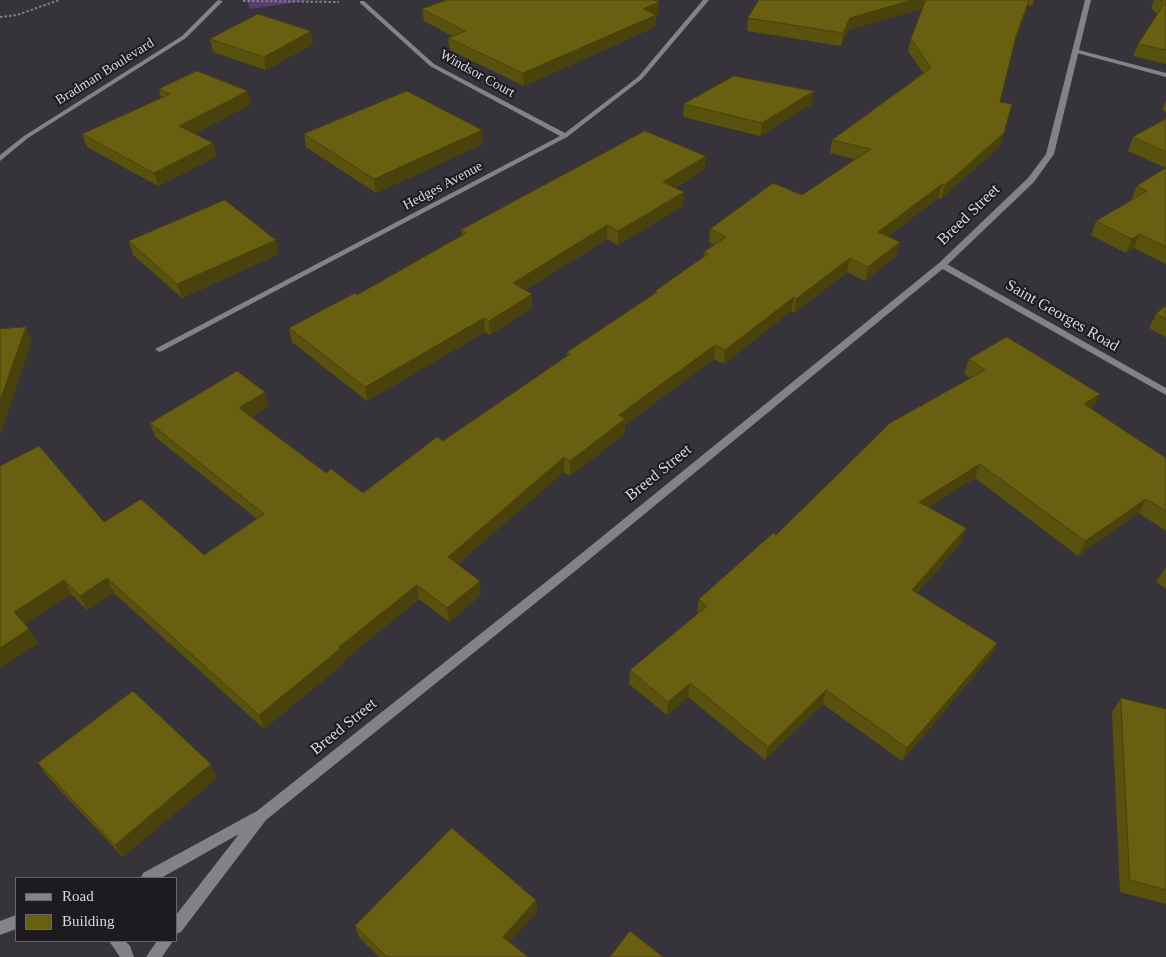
<!DOCTYPE html>
<style>
body{margin:0}
#map{position:relative;width:1166px;height:957px;overflow:hidden;background:#36333a;font-family:"Times New Roman",serif}
canvas{display:block}
.legend{position:absolute;left:15px;top:877px;width:162px;height:65px;box-sizing:border-box;background:#1d1b1f;border:1px solid #69676b;margin:0;padding:6px 9px;list-style:none;font-size:15px;color:#dad8dd}
.legend li{display:flex;align-items:center;gap:10px;height:25px}
.legend b{width:25px;border:1px solid #69676b}
</style>
<div id="map">
<canvas width="1166" height="957"></canvas>
<ul class="legend">
<li><b style="height:6px;background:#848286"></b>Road</li>
<li><b style="height:14px;background:#685f11"></b>Building</li>
</ul>
</div>
<script>
const g = document.querySelector('canvas').getContext('2d');
g.lineJoin = 'round';
function paint(path, color) {
  g.fillStyle = color;
  g.fill(path, 'evenodd');
}
function stroke(path, color, width, dash) {
  g.strokeStyle = color;
  g.lineWidth = width;
  g.lineCap = dash ? 'butt' : 'round';
  g.setLineDash(dash || []);
  g.stroke(path);
}
function write(font, color, halo, rows, align = 'center') {
  g.font = font + ' "Times New Roman",serif';
  g.lineWidth = 4;
  g.setLineDash([]);
  g.textBaseline = 'middle';
  g.strokeStyle = halo;
  g.fillStyle = color;
  for (const [text, x, y, turn = 0] of rows) {
    g.save();
    g.translate(x, y);
    g.rotate((+turn || 0) * Math.PI / 180);
    g.textAlign = isNaN(turn) ? turn : align;
    if (halo) g.strokeText(text, 0, 0);
    g.fillText(text, 0, 0);
    g.restore();
  }
}
const green = new Path2D(`
 M247 0H311L250 9Z`);
const path = new Path2D(`
 M243 1 339 2
 M0 17 17 15 59 0`);
const minor = new Path2D(`
 M218 0 223 1 186 38 28 138 0 161V155L24 136 182 36Z
 M703 0H709L642 79 567 137 162 351 159 352 155 349 560 136 430 66 360 3V1H364L434 64 565 133 638 77Z
 M1075 49 1166 73V77L1073 52 1072 51Z
 M939 263H945L1166 388V395L939 267Z`);
const tertiary = new Path2D(`
 M1085 0H1091L1054 154 1034 182 945 267 574 572 266 820 181 932 176 934V915L239 834 161 878H141L143 873 257 811 566 566 939 263 1028 178 1046 154Z
 M16 915V929L0 935V921Z
 M109 941H125L130 946 134 957H120Z
 M157 941H173L162 957H146Z`);
const wall = new Path2D(`
 M447 0H660L657 1 659 2 658 14 656 15 655 27 524 86 450 50 448 38 452 36 424 21 422 9Z
 M759 0H1034L1032 6 1028 5 1014 45 1000 102 1012 104 1000 146 941 199 938 198 887 237 896 256 865 281 847 272 794 313 791 311 724 364 714 359 625 425V434L570 476 564 472 457 564 481 595 449 622 419 599 344 660 345 662 264 729 114 593 87 610 71 594 25 624 29 629 38 643 0 668V466L104 522 204 555 257 519 155 437 150 423 269 406 251 417 326 473 363 493 443 441 567 356V352L655 293V291L703 257 704 252 714 245 709 242 710 229 802 195 855 159 830 153 832 140 923 73 908 51 911 39 923 8 848 30 841 46 747 31 748 18Z
 M1154 0H1166V64L1133 56 1138 44 1157 14 1151 8Z
 M210 39 313 44 266 70 213 52Z
 M159 89 251 104 194 134 217 156 158 186 87 147 82 134 161 98Z
 M1166 100V112L1162 110Z
 M684 104H812L760 136 683 117Z
 M1166 119V168L1128 151 1133 137Z
 M304 134 483 144 376 193 306 147Z
 M1166 168V264L1134 248 1126 253 1091 235 1096 221 1132 200H1131L1137 186Z
 M705 169 675 188 684 192 683 206 618 245 607 239 525 290 532 294V308L490 335 485 332 367 401 292 342 289 328 357 295 462 236 461 230Z
 M129 241 279 254 182 298 133 255Z
 M1166 306V337L1149 328 1156 314Z
 M969 359 1093 408 1092 409 1166 458V531L1139 513 1078 556 975 478 928 507 966 528 961 543 917 593 997 643 990 657 902 761 823 704 765 760 688 697 667 715 629 684 630 670 697 614 699 599 776 535 970 378 964 374Z
 M1166 567V589L1156 582Z
 M1121 698 1166 709V904L1120 892 1112 712Z
 M38 763 217 778 123 857 47 776Z
 M536 900 537 912 509 942 528 957H379L359 937 355 926Z`);
const shadedWall = new Path2D(`
 M912 0H927L926 8 848 30 841 46 843 33 850 18Z
 M1029 0 1028 5 1013 49 1016 36Z
 M659 2 658 14 656 15 655 27 524 86 523 73 643 9Z
 M311 31 313 44 266 70 264 57Z
 M248 91 251 104 183 140 179 126Z
 M814 91 812 104 760 136 762 123Z
 M482 130 483 144 376 193 374 179Z
 M1004 133 1000 146 941 199 945 185Z
 M213 143 217 156 158 186 154 173Z
 M706 156 705 169 662 195 663 182Z
 M942 184 938 198 875 246 878 232Z
 M684 192 683 206 618 245V231Z
 M607 225V239L513 297V283Z
 M1140 234 1134 248 1126 253 1132 239Z
 M276 240 279 254 182 298 177 284Z
 M900 242 896 256 865 281 868 267Z
 M850 258 847 272 794 313 796 299Z
 M532 294V308L490 335 489 321Z
 M794 297 791 311 724 364 725 350Z
 M484 318 485 332 367 401 365 387Z
 M26 327 32 341 0 437V401Z
 M715 345 714 359 625 425V434L570 476V461L619 415Z
 M265 392 269 406 243 422 239 408Z
 M1100 394 1093 408 1078 419 1084 404Z
 M564 457V472L450 571 448 557Z
 M980 464 975 478 914 516 919 502Z
 M1146 499 1139 513 1078 556 1085 541Z
 M966 528 961 543 907 604 912 590Z
 M107 578 114 593 87 610 80 596Z
 M64 580 71 594 23 626 14 612Z
 M480 581 481 595 449 622 447 608Z
 M417 585 419 599 344 660 345 662 264 729 259 715 339 647Z
 M29 629 38 643 0 668V648Z
 M997 643 990 657 902 761 907 748Z
 M690 683 688 697 667 715 668 702Z
 M826 690 823 704 765 760 768 747Z
 M211 764 217 778 123 857 115 845Z
 M536 900 537 912 504 948 503 937Z`);
const building = new Path2D(`
 M447 0H654L659 2 643 9 656 15 523 73 448 38 465 31 422 9Z
 M759 0H912L850 18 843 33 748 18Z
 M926 0H1029L1016 36 1000 102 1012 104 1004 133 945 185 942 184 878 232 900 242 868 267 850 258 796 299 794 297 725 350 715 345 619 415 625 419 570 461 564 457 448 557 480 581 447 608 417 585 339 647 341 648 259 715 107 578 80 596 64 580 14 612 29 629 0 648V466L39 446 104 522 141 499 204 555 264 514 150 423 237 371 265 392 239 408 326 473 331 469 363 493 437 437 443 441 570 354 567 352 657 292 655 291 708 254 704 252 726 237 710 229 773 183 802 195 871 149 832 140 931 68 911 39Z
 M1160 0H1166V50L1138 44 1164 4Z
 M258 14 311 31 264 57 210 39Z
 M197 71 248 91 179 126 213 143 154 173 82 134 170 94 159 89Z
 M734 76 814 91 762 123 684 104Z
 M407 91 482 130 374 179 304 134Z
 M1166 119V152L1133 137Z
 M645 131 706 156 663 182 684 192 618 231 607 225 513 283 532 294 489 321 484 318 365 387 289 328 355 293 357 295 466 233 461 230Z
 M1166 168V247L1140 234 1132 239 1096 221 1147 191 1137 186Z
 M225 200 276 240 177 284 129 241Z
 M1166 306V319L1156 314Z
 M26 327 0 401V329Z
 M1007 337 1100 394 1084 404 1166 458V511L1146 499 1085 541 980 464 919 502 966 528 912 590 997 643 907 748 826 690 768 747 690 683 668 702 630 670 707 606 699 599 773 533 776 535 890 423 985 370 969 359Z
 M133 691 211 764 115 845 38 763Z
 M1121 698 1166 709V890L1130 880Z
 M452 828 536 900 503 937 528 957H387L355 926Z
 M630 931 663 957H610Z`);
const farStreetnames = [
 ["Bradman Boulevard",105,72,-32],
 ["Windsor Court",477,74,29],
 ["Hedges Avenue",443,186,-28]
];
const streetNames = [
 ["Breed Street",969,215,-44],
 ["Saint Georges Road",1062,316,30],
 ["Breed Street",659,473,-39],
 ["Breed Street",344,727,-39]
];
paint(green, '#583d70');
stroke(path, '#817e84', 2, [2.5, 2]);
paint(minor, '#848286');
paint(tertiary, '#848286');
paint(wall, '#59520f');
paint(shadedWall, '#49420c');
paint(building, '#685f11');
stroke(building, '#49420c', 1);
write('14px', '#dad8dd', '#1d1b1f', farStreetnames);
write('16px', '#dad8dd', '#1d1b1f', streetNames);
</script>
